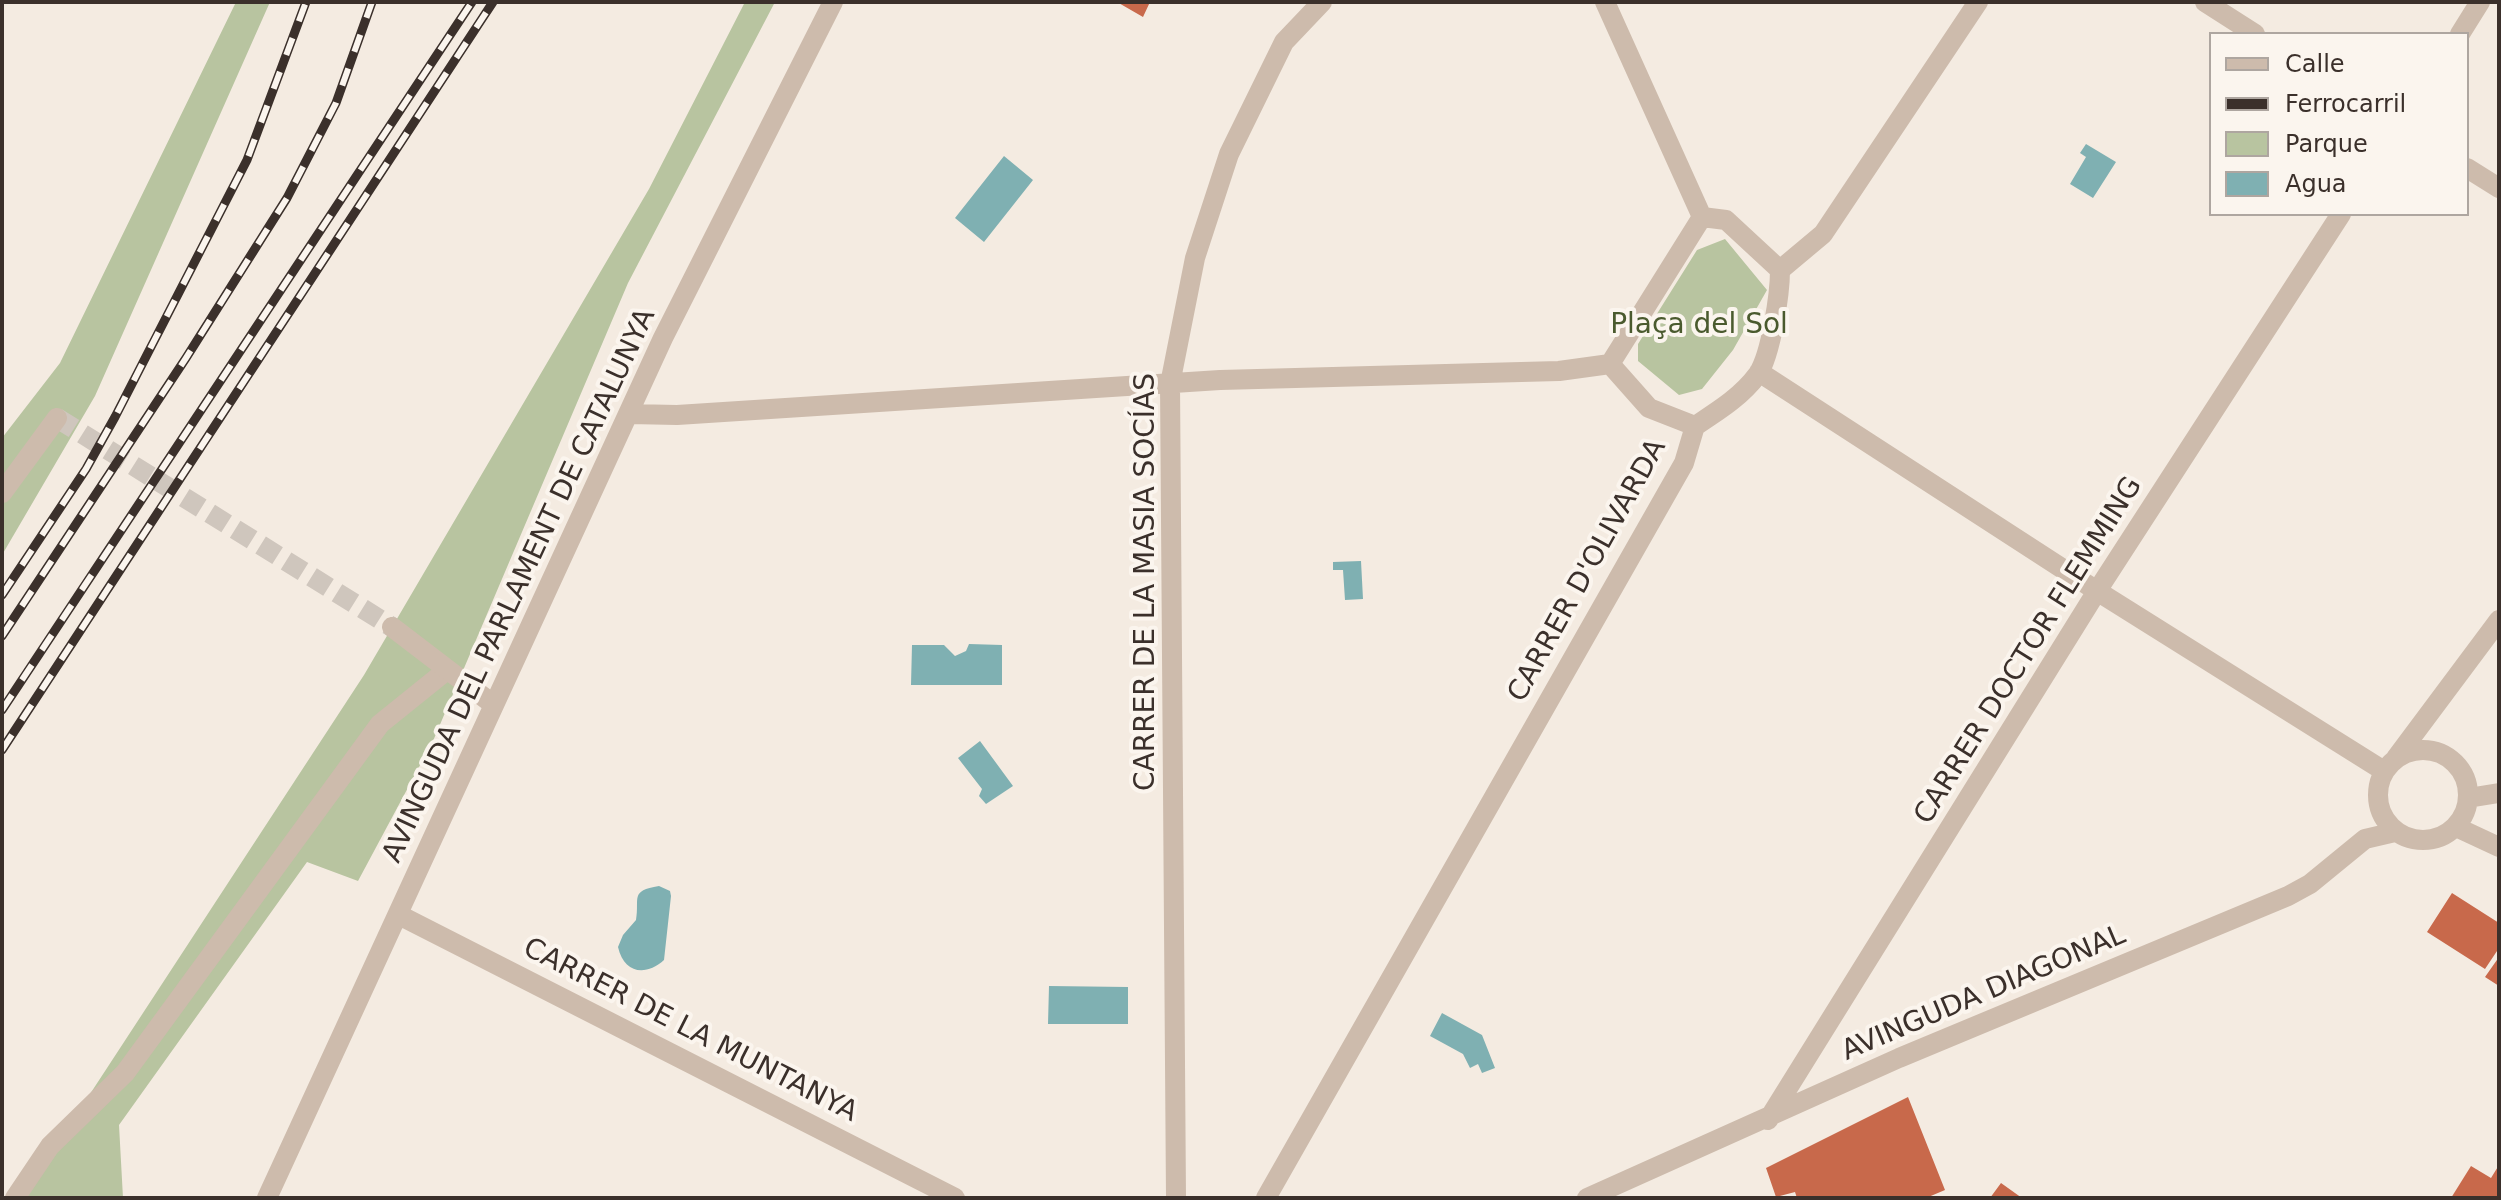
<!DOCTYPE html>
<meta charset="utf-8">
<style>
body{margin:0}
#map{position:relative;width:2501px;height:1200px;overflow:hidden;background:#f4ebe1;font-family:"DejaVu Sans",sans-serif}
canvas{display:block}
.frame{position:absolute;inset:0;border:4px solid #3b302b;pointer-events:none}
.legend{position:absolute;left:2209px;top:32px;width:260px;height:184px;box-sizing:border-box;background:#fbf5ee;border:2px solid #aea6a0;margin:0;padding:10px 14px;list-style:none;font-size:24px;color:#3b302b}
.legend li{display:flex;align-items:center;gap:16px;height:40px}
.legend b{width:40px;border:2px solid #aea6a0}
</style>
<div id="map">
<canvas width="2501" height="1200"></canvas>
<div class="frame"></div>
<ul class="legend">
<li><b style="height:10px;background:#cdbbac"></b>Calle</li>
<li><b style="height:10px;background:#3b302b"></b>Ferrocarril</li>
<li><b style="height:22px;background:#b8c4a0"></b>Parque</li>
<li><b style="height:22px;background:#7fb0b2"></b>Agua</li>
</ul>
</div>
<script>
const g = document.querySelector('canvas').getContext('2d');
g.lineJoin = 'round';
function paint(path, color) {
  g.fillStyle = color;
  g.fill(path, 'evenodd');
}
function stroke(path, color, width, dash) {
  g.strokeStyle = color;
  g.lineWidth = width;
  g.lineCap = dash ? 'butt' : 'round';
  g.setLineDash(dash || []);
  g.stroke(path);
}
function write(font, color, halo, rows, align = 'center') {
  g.font = font + ' "DejaVu Sans",sans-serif';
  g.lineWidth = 8;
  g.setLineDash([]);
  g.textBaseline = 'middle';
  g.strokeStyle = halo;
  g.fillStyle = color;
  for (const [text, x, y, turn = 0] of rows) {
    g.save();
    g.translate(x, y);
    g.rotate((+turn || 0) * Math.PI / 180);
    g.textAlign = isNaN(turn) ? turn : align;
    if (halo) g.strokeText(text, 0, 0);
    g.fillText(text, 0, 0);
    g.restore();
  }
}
const green = new Path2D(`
 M236 2H270L95 396 2 555V438L60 363Z
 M745 2H775L628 283 433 741 358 881 307 862 119 1125 123 1198H22L364 675 649 189Z
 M1725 239 1767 290 1733 350 1702 389 1679 395 1638 361V344L1697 250Z`);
const water = new Path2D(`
 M2086 144 2116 162 2093 198 2070 184 2086 157 2080 153Z
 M1004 156 1033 180 984 242 955 218Z
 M1361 561 1363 599 1345 600 1343 570H1333V562Z
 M969 644 1002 645V685H911L912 645H944L955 656 966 651Z
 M980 741 1013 786 986 804 979 796 982 789 958 758Z
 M659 886 670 891 671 896 664 960C645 977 624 973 618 947L623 935 636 920C640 898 629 891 659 886Z
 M1049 986 1128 987V1024H1048Z
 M1442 1013 1482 1035 1495 1068 1482 1073 1478 1064 1470 1068 1463 1054 1430 1036Z`);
const building = new Path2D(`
 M1117 2H1150L1143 17Z
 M2452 893 2499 923V948L2485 969 2427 932Z
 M2499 957V986L2485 977Z
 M1908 1097 1945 1190 1926 1198H1797L1795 1192 1776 1197 1766 1168Z
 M2499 1165V1198H2451L2471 1166 2491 1178Z
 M2001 1183 2022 1198H1990Z`);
const minorTunnel = new Path2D(`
 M57 418 392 627`);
const service = new Path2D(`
 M15 1198 50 1146 125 1073 380 724 447 670`);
const minor = new Path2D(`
 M1605 2 1702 217
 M2205 2 2255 34
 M2460 34 2480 2
 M2467 168 2499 188
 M1780 270 1823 234 1978 2
 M1759 372 2097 591 2384 771
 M630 414 677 415 1220 380 1559 371 1610 364
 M1695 426 1649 408 1610 364 1702 217 1726 220 1780 270
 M2 493 57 418
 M392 627 494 705
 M2378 795a45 45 0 1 1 90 0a45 45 0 1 1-90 0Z
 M2396 758 2499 620
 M2468 798 2499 793
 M2456 827 2499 847
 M399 915 955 1198
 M1768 1120 2097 591 2341 214
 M267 1198 663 338 833 2
 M1176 1198 1170 384 1195 258 1229 154 1284 42 1322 2
 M1266 1198 1684 463 1695 426C1718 411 1741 397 1758 374 1771 354 1780 294 1780 270
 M1587 1198 1899 1058 2288 896 2310 884 2365 839 2395 832`);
const rail = new Path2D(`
 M2 595 86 469 115 417 247 160 306 2
 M2 636 186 358 287 198 336 103 372 2
 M2 710 472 2
 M2 750 493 2`);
const parkNames = [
 ["Plaça del Sol",1699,326]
];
const streetNames = [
 ["CARRER D'OLIVARDA",1588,571,-61],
 ["CARRER DE LA MASIA SOCÍAS",1147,582,-90],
 ["AVINGUDA DEL PARLAMENT DE CATALUNYA",520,586,-65],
 ["CARRER DOCTOR FLEMMING",2029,651,-58],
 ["AVINGUDA DIAGONAL",1984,994,-23],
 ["CARRER DE LA MUNTANYA",690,1031,27]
];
paint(green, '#b8c4a0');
paint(water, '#7fb0b2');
paint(building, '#c8694b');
stroke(minorTunnel, '#cfc6bd', 20, [20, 10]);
stroke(service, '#cdbbac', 20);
stroke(minor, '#cdbbac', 20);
stroke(rail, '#3b302b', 9);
stroke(rail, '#fbf5ee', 6, [18]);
write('28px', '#4a5a2e', '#fbf5ee', parkNames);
write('28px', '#3b302b', '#fbf5ee', streetNames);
</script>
